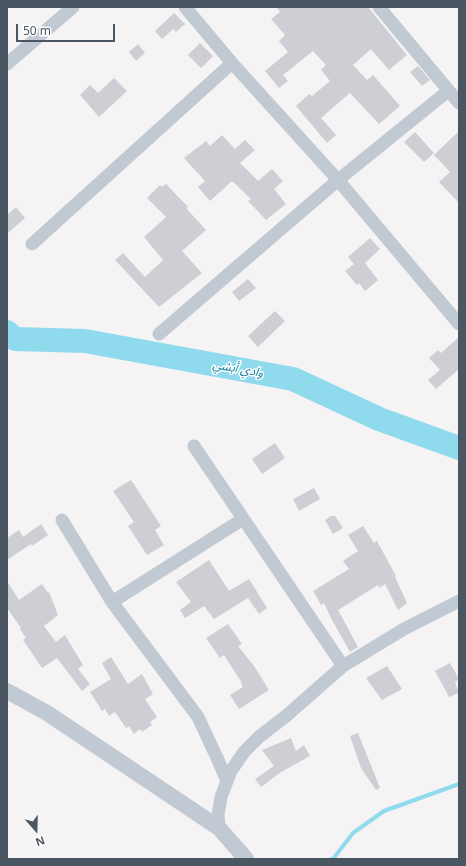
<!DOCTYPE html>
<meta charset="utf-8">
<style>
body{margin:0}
#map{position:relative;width:466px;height:866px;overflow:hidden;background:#f5f3f3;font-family:"Noto Sans",sans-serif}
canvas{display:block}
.frame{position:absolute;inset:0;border:8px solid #4a5661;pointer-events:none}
.north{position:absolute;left:16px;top:810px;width:40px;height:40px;-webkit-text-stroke:3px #fff;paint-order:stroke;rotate:160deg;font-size:11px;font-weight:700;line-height:16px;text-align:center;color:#4a5661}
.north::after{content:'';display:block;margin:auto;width:14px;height:18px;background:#4a5661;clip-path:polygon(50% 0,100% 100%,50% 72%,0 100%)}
.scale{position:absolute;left:16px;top:24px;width:99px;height:18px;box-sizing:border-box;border:2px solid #4a5661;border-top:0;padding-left:5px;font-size:12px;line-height:14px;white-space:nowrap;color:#4a5661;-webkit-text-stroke:3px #fff;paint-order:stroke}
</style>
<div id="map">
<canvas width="466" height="866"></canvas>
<div class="frame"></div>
<div class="north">N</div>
<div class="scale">50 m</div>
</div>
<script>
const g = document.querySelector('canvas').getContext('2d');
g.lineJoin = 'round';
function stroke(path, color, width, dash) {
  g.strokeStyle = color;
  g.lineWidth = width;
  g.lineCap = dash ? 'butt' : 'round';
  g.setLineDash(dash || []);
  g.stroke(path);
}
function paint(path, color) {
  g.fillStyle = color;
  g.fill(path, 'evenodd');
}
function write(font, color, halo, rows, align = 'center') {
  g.font = font + ' "Noto Sans","Noto Sans Arabic",sans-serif';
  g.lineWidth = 3;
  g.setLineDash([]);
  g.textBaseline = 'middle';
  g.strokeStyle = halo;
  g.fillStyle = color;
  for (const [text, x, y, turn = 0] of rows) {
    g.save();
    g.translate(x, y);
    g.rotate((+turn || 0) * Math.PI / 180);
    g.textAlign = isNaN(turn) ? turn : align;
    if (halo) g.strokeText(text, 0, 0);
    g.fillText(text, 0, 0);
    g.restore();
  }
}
const stream = new Path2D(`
 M331 859H333L353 833 384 811 459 784`);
const river = new Path2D(`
 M7 332 15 339 85 341 293 379 379 419 459 448`);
const building = new Path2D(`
 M276 7H368L407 55 389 70 371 49 353 65 367 80 373 75 400 106 379 124 350 93 321 118 336 135 327 143 296 106 309 94 312 96 330 81 321 70 326 65 313 51 283 75 288 81 279 88 265 71 288 52 279 41 285 35 271 19 280 12Z
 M174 13 185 24 176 32 173 29 162 39 155 31Z
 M200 43 213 56 201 68 188 55Z
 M138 44 145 53 136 61 129 52Z
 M418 66 430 80 422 86 410 72Z
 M114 78 127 91 99 117 80 95 90 85 98 93Z
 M459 131V203L439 182 450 172 434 155Z
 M415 132 434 153 424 162 404 142Z
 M222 135 235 149 245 140 255 150 240 163 258 181 272 169 283 181 274 189 286 204 266 220 248 201 251 199 232 181 210 201 198 187 205 181 184 158 206 141 210 146Z
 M166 184 188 207 186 208 206 230 182 251 202 273 159 307 115 260 123 253 145 277 163 260 144 237 166 217 147 198 160 185 162 187Z
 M16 207 25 218 7 234V215Z
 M370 238 380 249 365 263 378 280 365 291 359 283 357 285 345 271 354 264 348 257Z
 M248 279 256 288 239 301 232 292Z
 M275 311 285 321 258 347 248 336Z
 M459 337V369L436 389 428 380 440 370 429 358 438 350 441 353Z
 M275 443 285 458 262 474 252 459Z
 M131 480 161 526 155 530 164 545 147 555 128 526 134 522 113 491Z
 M314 488 320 499 299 511 293 499Z
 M331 516H335L343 528 333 534 325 520Z
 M41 524 48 535 32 546 31 544 7 560V538L19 530 23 537Z
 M363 526 374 543 377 541 396 576 395 577 407 603 398 610 385 584 379 588 378 585 338 610 358 647 350 652 331 618 324 603 321 605 313 591 349 569 343 561 358 551 348 535Z
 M209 560 229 591 249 579 267 608 259 614 248 598 214 619 204 606 185 618 180 610 191 602 176 582Z
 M7 581 19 600 42 584 48 593 49 592 58 615 44 626 56 642 65 635 83 665 78 669 90 684 82 691 57 658 42 668 23 640 26 638 20 629 21 628 7 608Z
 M228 624 242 644 238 646 254 666 269 690 239 709 230 695 243 687 241 684 242 683 224 655 220 658 206 638Z
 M111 657 128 684 142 674 153 694 145 699 157 717 150 722 152 725 142 732 140 729 134 734 129 726 126 728 115 712 109 716 105 709 102 711 90 692 111 679 102 663Z
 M450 663 459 679 455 682 459 693 449 697 435 671Z
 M387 666 402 689 382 700 366 678Z
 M358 733 380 788 376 790 361 768 350 736Z
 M291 738 296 751 304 745 310 756 281 772 261 787 255 779 274 766 262 750Z`);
const minor = new Path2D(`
 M185 7 232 63 338 180 459 324
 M379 7 459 103
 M7 64 73 7
 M32 244 232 63
 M159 334 338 180 448 91
 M194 446 343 666
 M62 520 112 602 198 717 218 760 227 781
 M112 602 243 519
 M219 828 218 815 221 797 231 771 244 752 259 737 286 716 343 666 404 629 459 601`);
const tertiary = new Path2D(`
 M7 691 47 713 219 828 246 859`);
const waterNames = [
 ["وادي أبشي",238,369,10]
];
stroke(stream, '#90daee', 4);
stroke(river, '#90daee', 24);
paint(building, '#cdcfd5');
stroke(minor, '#c1cad2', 13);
stroke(tertiary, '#c1cad2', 16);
write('italic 12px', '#0c7c9b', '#fff', waterNames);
</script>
